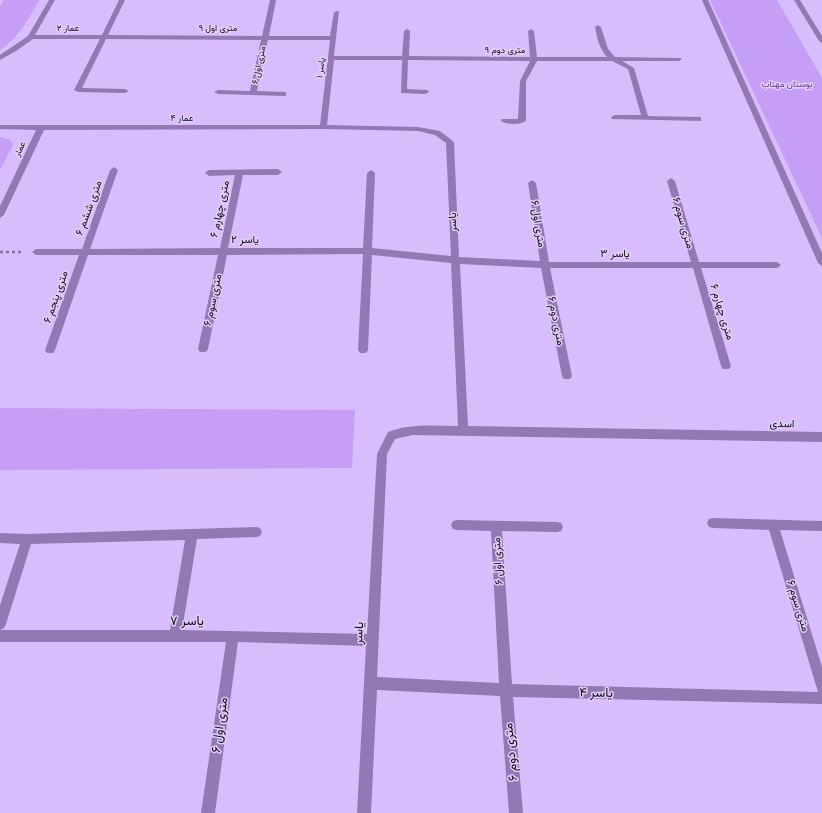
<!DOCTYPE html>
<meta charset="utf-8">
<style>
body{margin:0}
canvas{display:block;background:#d8bdfd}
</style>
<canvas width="822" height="813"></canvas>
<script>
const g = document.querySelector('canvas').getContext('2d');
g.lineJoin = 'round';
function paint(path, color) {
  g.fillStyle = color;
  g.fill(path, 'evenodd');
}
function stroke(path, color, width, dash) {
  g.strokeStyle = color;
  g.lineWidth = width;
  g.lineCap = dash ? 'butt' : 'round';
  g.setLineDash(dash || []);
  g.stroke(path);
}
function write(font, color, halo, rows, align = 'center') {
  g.font = font + ' "Noto Sans",Vazirmatn,sans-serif';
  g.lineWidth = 3;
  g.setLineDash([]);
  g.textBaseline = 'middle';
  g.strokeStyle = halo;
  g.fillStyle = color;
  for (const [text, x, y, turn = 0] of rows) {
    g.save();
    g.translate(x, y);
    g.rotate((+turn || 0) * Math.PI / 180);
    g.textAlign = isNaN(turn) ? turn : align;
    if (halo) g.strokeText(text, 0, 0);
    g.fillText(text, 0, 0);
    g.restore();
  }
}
const green = new Path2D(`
 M4 0H39C28 20 19 37 0 50V6Z
 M710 0H777L822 78V238Z
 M0 137 11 140 13 145 0 170Z
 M0 408 355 410 352 468 0 470Z`);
const path = new Path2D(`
 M0 252H21`);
const minor = new Path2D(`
 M49 0H55L35 35H102L119 0H125L108 35 262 36 270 0H276L269 36H330L334 12 339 11 334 56H402L404 31 407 29 410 31 409 56 530 57 528 31 531 29 534 31 537 57H607C599 48 597 38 595 27L598 25 601 27 608 49 615 57 681 58 682 59 679 61H622L634 68 648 116 698 117H701V121L612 119 611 117 615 115H641L628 69 612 61H537L526 81V121C520 125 507 125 501 121L502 119H518L520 81 530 61 408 60 407 89 427 90 429 92 425 94 401 93 402 60H334L327 125 418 127 440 131 454 142 459 257 540 261 528 183 532 180 536 183 549 262H691L667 181 671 178 675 181 699 262H777L781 265 777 268H701L731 366 729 369H723L721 366 693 268H550L572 376 570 379H564L562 376 541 268 460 264 468 426 822 432V442L413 435 395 439 387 454 377 677 499 683 491 531 457 530 453 529 451 525 453 521 457 520 557 522 561 523 563 527 561 531 557 532 502 531 512 684 818 692 769 530 713 528 709 527 707 523 709 519 713 518 822 521V531L780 530 822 667V704L513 697 523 813H509L500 696 377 690 371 813H357L366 646 238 642 215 813H201L226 642H0V605L20 544 0 543V533L27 534 256 527 260 528 262 532 260 536 256 537 197 539 182 630 367 634 377 454 388 432C411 423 434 426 458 426L451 263 372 255 368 350 366 353H360L358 350 363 254 227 255 208 349 206 352H200L198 349 218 255H88L55 350 53 353H47L45 350 79 255H36L32 252 36 249H82L110 170 114 167 118 170 90 249 220 248 235 175 209 176 205 173 209 170 278 169 282 172 278 175H243L228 248H363L367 173 371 170 375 173 372 248 451 256 446 143 435 135 418 131 323 129 44 130 4 215 0 218V206L36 130 0 129V125H320L330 40H268L257 91 286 92V96H284L218 94 214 92 218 90 250 91 261 40 106 39 82 88 125 89 129 91 125 93 78 92 74 90 100 39H33L16 51 0 60V55L28 36ZM185 540 170 630H0L4 628 6 624 31 544Z
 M702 0H708L822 253V266L818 263Z
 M794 0H800L822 36V43L819 41Z`);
const farStreetnames = [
 ["عمار ۲",68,28],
 ["۹ متری اول",218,28],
 ["۹ متری دوم",505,50],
 ["۶ متری اول",259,65,-78],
 ["یاسر ۱",321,68,-83],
 ["عمار ۴",182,118],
 ["عمار",20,149,-65]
];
const farParknames = [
 ["بوستان مهتاب",787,84]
];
const streetNames = [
 ["۶ متری ششم",89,208,-70],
 ["۶ متری چهارم",220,209,-78],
 ["یاسر",453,222,-92],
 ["۶ متری سوم",683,223,74],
 ["۶ متری اول",538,224,81],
 ["یاسر ۲",245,240],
 ["یاسر ۳",615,254],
 ["۶ متری پنجم",56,297,-71],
 ["۶ متری سوم",213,300,-78],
 ["۶ متری چهارم",722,312,73],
 ["۶ متری دوم",556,321,79],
 ["اسدی",782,424,1],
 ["۶ متری اول",498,561,-93],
 ["۶ متری سوم",798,606,73]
];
const nearStreetnames = [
 ["یاسر ۷",187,621],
 ["یاسر",359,633,-87],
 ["یاسر ۴",596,693,1],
 ["۶ متری اول",220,725,-82],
 ["۶ متری دوم",511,752,-95]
];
paint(green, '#c59ef5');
stroke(path, '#8672a1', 2.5, [3, 3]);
paint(minor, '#9379b4');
write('9px', '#140a20', '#e0d0f7', farStreetnames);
write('9px', '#6c33a1', '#e0d0f7', farParknames);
write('11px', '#140a20', '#e0d0f7', streetNames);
write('13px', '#140a20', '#e0d0f7', nearStreetnames);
</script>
